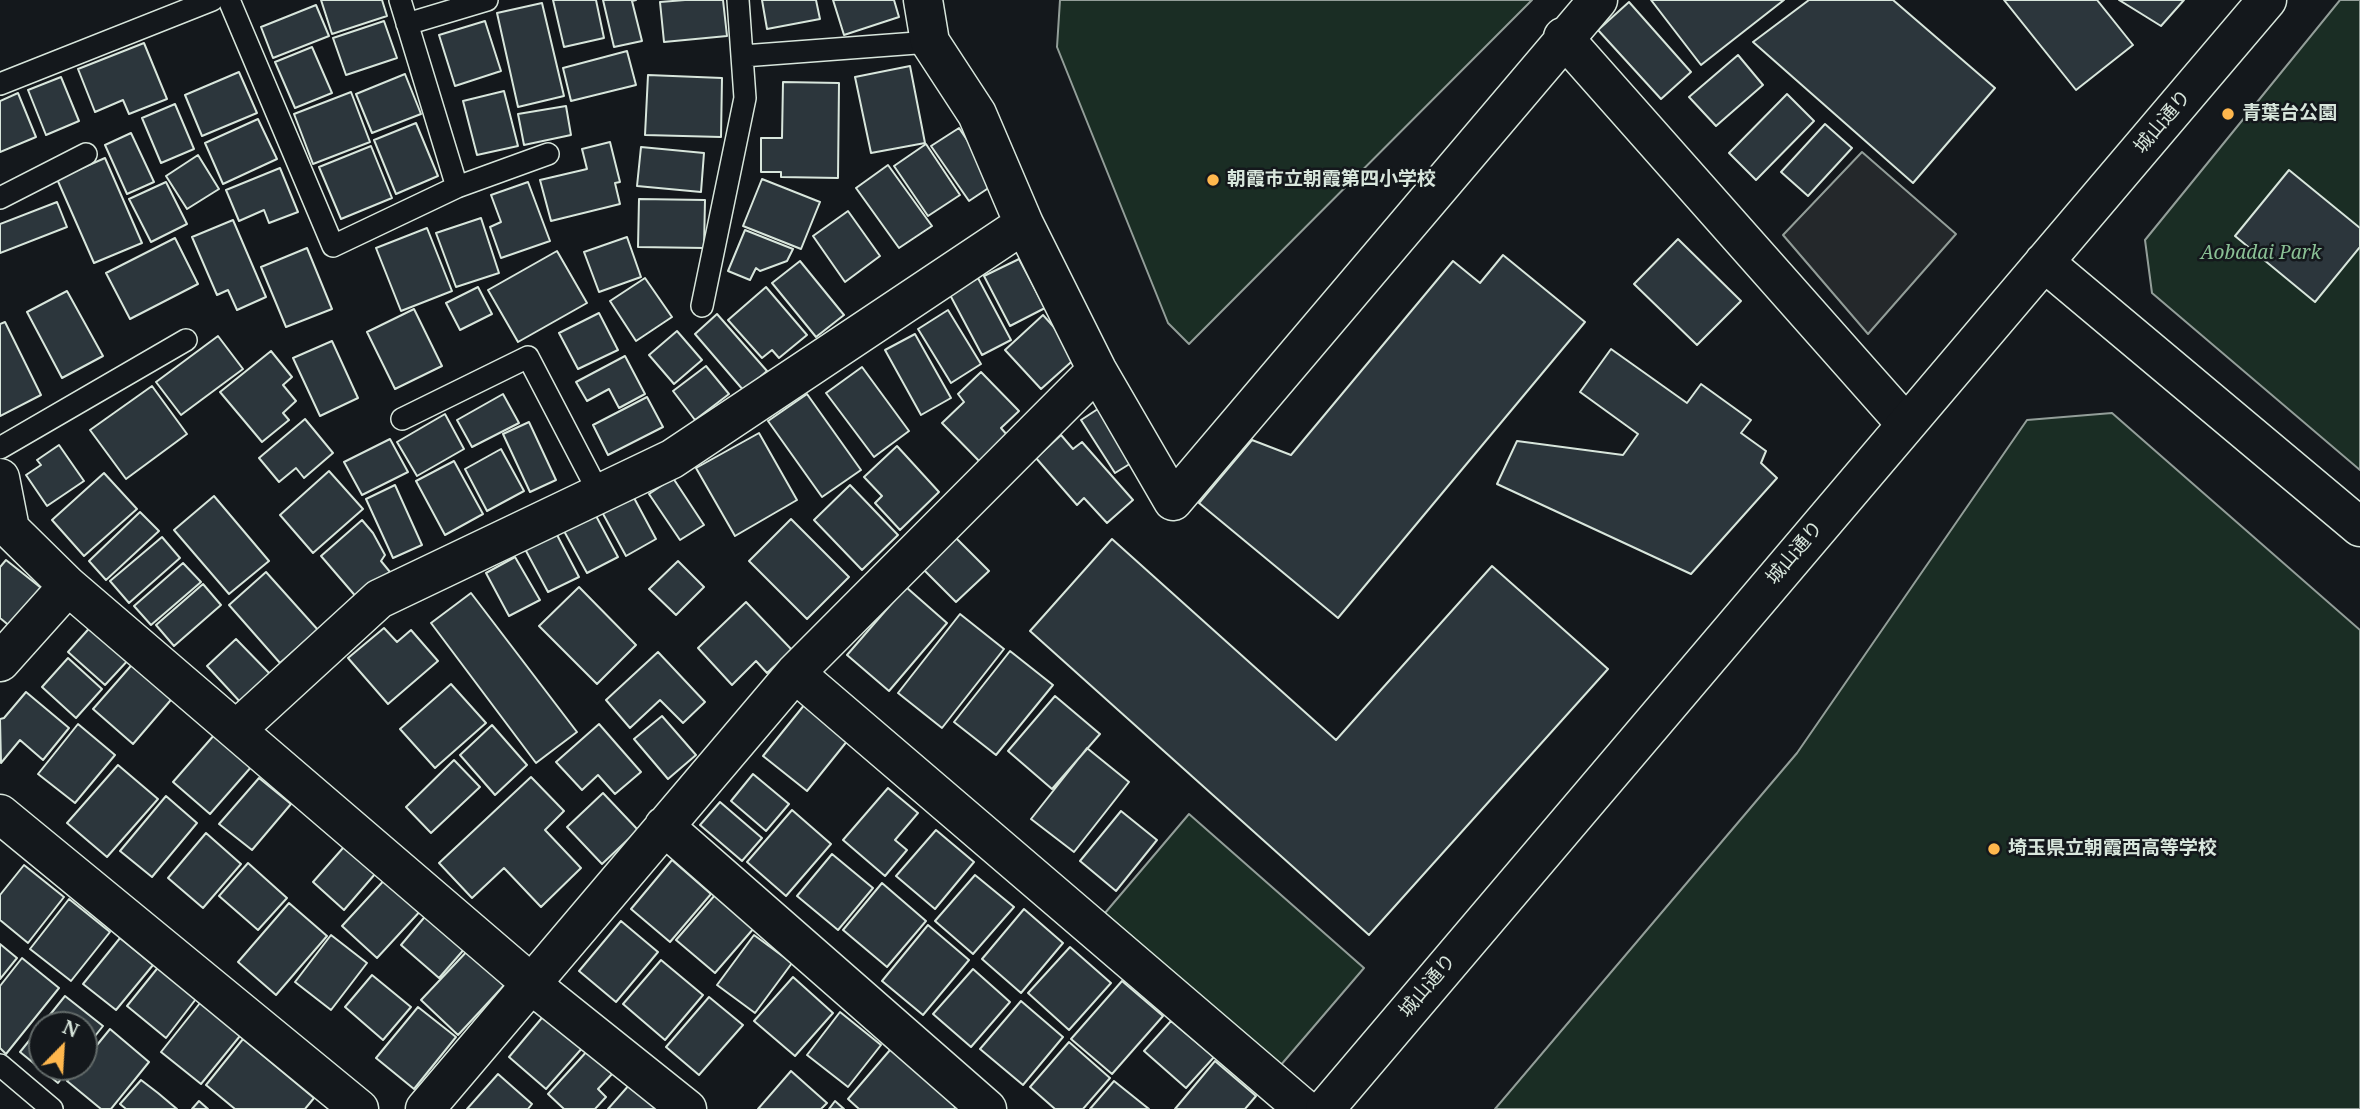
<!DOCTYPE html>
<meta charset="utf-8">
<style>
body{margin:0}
#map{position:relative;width:2360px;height:1109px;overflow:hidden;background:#14181c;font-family:"Noto Serif",serif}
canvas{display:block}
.north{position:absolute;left:28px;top:1011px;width:70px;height:70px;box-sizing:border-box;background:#14181c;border:2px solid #626a69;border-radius:50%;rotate:24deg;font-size:19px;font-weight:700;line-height:28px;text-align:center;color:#d8e6dc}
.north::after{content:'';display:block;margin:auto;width:24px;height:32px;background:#ffb74d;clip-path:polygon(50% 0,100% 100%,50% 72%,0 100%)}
</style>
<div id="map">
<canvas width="2360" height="1109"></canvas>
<div class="north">N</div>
</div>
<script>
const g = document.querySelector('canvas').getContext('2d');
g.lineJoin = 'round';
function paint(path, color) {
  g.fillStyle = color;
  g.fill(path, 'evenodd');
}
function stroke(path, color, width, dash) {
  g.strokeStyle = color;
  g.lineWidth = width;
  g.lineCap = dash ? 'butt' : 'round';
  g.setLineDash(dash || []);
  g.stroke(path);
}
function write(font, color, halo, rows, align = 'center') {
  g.font = font + ' "Noto Serif","Noto Sans JP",serif';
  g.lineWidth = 5;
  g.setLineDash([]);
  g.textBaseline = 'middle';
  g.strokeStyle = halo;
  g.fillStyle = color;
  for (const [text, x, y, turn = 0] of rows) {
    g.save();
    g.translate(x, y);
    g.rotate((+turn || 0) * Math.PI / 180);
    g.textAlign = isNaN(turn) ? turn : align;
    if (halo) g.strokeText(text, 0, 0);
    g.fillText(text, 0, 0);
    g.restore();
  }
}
const green = new Path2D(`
 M1060 0H1532L1189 344 1168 323 1057 47Z
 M2340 0H2360V470L2152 293 2145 240Z
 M2112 413 2360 630V1109H1495L1797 753 2027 420Z
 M1189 814 1364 968 1280 1066 1105 913Z`);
const parking = new Path2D(`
 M1862 152 1956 234 1868 334 1783 235Z`);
const building = new Path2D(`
 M321 0H382L387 16 332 34Z
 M553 0H596L604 38 564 47Z
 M603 0H636L632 1 642 41 614 47Z
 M685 0H723L727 36 664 42 660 2Z
 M762 0H816L820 19 767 29Z
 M833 0H894L899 17 844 35Z
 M1651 0H1784L1701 65Z
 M1809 0H1893L1995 88 1913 183 1753 42Z
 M2004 0H2097L2133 45 2076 90Z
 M2119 0H2184L2161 26Z
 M1629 2 1691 72 1661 99 1598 30Z
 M542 3 564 96 518 107 497 13Z
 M316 5 329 36 273 58 261 27Z
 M384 21 397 58 346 75 333 38Z
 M485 21 501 71 455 86 439 35Z
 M144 43 167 99 129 114 123 100 95 112 78 69Z
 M312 47 332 93 295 108 275 62Z
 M627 51 636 85 571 101 563 68Z
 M1738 55 1763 85 1716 126 1689 97Z
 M910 66 925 143 871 153 855 77Z
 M239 72 257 113 202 136 185 95Z
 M405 74 421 114 372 133 356 94Z
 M648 75 722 78 721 137 645 135Z
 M61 77 79 121 46 135 28 90Z
 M783 82 839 83 838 178 781 177V172H761V138H782Z
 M504 91 518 146 477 155 463 101Z
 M351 92 370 142 313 164 294 114Z
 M18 93 36 137 0 152V101Z
 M1787 94 1814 121 1756 180 1729 153Z
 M175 104 194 149 161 163 142 118Z
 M566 106 571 135 524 145 518 114Z
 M258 119 277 159 223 184 205 143Z
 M416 123 438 176 396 194 374 140Z
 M1825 124 1852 148 1808 196 1781 172Z
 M959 128 996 183 969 201 931 146Z
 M131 133 154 182 127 194 105 145Z
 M610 142 620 182 615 183 620 204 551 221 540 180 587 169 582 149Z
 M926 144 960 195 928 216 894 166Z
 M371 146 392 198 341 219 319 167Z
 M641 147 704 153 701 192 637 186Z
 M198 155 219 189 187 209 166 176Z
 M105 158 142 243 94 263 57 179Z
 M888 165 932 226 899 248 856 188Z
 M280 168 298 212 269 223 264 210 239 221 226 190Z
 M2289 170 2360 228V247L2315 302 2235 236Z
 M762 179 820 202 801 249 743 226Z
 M166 182 187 224 151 242 129 199Z
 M528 182 550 241 501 258 490 227 501 222 491 195Z
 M639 199 705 200 704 248 638 247Z
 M57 202 67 227 0 253V224Z
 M848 211 880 256 845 282 813 236Z
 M481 218 499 273 456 287 436 233Z
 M233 220 266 297 237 310 228 290 217 295 192 237Z
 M427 228 452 291 401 311 376 248Z
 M745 230 793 249 787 261 760 271 756 268 750 280 728 271Z
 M627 237 641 277 599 292 584 252Z
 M175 238 198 284 130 319 106 273Z
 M1678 239 1741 301 1697 345 1634 284Z
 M307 248 332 309 286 327 261 267Z
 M557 251 587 303 518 342 488 290Z
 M1503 255 1585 322 1338 618 1199 503 1252 440 1291 455 1453 261 1480 283Z
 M1019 259 1045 308 1010 326 984 276Z
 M800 261 844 315 816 337 772 283Z
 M645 278 672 317 636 341 610 301Z
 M978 278 1011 340 982 355 949 293Z
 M478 287 492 314 460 330 446 303Z
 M766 287 807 335 779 358 772 350 762 358 728 320Z
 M67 291 103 356 62 378 27 312Z
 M414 309 442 366 395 389 367 332Z
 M948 310 981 364 951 383 918 329Z
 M599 313 618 350 578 369 559 333Z
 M717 314 767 371 744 391 695 334Z
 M1043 315 1079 355 1041 389 1005 350Z
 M5 322 41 395 0 416V324Z
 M677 331 702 360 674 384 649 355Z
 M915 334 951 398 921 415 885 350Z
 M218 336 243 369 181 415 156 382Z
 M332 341 358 398 320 416 293 358Z
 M1611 349 1687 403 1701 384 1751 420 1741 433 1766 451 1761 463 1777 478 1691 574 1497 484 1517 441 1623 455 1638 434 1580 392Z
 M271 351 292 377 283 385 296 401 283 413 289 420 262 442 220 392Z
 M625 356 645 394 619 408 609 389 587 401 576 382Z
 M706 366 729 394 695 420 673 391Z
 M862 367 909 431 874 457 826 393Z
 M981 372 1019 411 1001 428 1008 436 981 463 942 423 964 402 958 394Z
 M152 386 187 434 126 479 90 430Z
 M503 394 519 423 472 447 457 420Z
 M807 394 861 470 822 497 768 421Z
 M647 397 663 427 608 455 593 425Z
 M1107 403 1141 457 1115 473 1081 420Z
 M445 414 464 449 417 476 397 442Z
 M305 419 333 453 304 478 296 468 279 482 259 458Z
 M529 422 556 480 530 492 503 434Z
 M759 433 797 500 735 536 696 468Z
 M1061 435 1073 449 1082 442 1133 500 1107 523 1084 498 1077 505 1036 458Z
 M390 439 408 472 362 495 344 462Z
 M59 445 84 481 47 506 26 475 41 465 37 460Z
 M897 446 939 492 900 530 875 503 882 496 864 477Z
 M501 449 524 491 487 511 465 469Z
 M454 461 483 514 445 535 416 481Z
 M329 471 363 509 313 553 280 515Z
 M104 473 137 509 84 556 52 520Z
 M673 478 704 525 680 540 649 494Z
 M395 485 422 545 393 558 366 499Z
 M850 485 898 535 862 570 814 520Z
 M214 496 269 561 229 594 174 530Z
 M633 496 656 539 626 556 602 512Z
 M140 512 159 531 106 580 89 561Z
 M595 514 618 557 587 573 564 531Z
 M791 519 849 577 807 619 749 561Z
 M362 520 373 533 385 555 381 561 390 572 358 599 321 556Z
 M556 533 579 577 548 592 525 549Z
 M953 535 989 571 956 602 921 567Z
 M162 537 180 558 129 603 110 581Z
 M1112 539 1336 740 1492 566 1608 669 1369 935 1030 631Z
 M515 557 540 600 509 616 486 573Z
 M6 560 50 595 18 633 0 618V567Z
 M678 561 704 587 676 615 649 589Z
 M183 563 201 582 151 625 134 606Z
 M266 572 318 630 280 663 229 605Z
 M203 584 221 605 174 646 156 625Z
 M579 587 636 645 597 684 539 626Z
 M906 587 947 623 889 691 847 655Z
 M471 593 577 732 536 763 431 623Z
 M746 602 792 650 767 673 756 661 732 685 698 648Z
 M960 614 1004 649 942 728 898 693Z
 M94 623 131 657 105 685 68 652Z
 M384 628 397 642 411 630 438 661 388 704 348 658Z
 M236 639 272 676 242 704 207 666Z
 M1010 651 1053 685 996 755 954 722Z
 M658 652 705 702 683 723 660 700 630 728 606 700Z
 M68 658 102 689 76 718 42 687Z
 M136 660 176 694 133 744 93 709Z
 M451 684 486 723 435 768 400 729Z
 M26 692 69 728 43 760 20 740 1 763 0 719 4 718Z
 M1055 696 1100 734 1052 789 1008 751Z
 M805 704 848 740 807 791 763 756Z
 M662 716 696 755 668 779 634 739Z
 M78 724 115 755 75 803 38 774Z
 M599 724 641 772 615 794 598 775 582 790 556 762Z
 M492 725 527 765 495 795 460 755Z
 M215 734 252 766 210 814 173 782Z
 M1087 748 1129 782 1074 852 1031 819Z
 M454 760 480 787 431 833 406 807Z
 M118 765 158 799 107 857 67 823Z
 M753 774 789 804 766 831 731 801Z
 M531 777 564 811 545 830 581 868 541 907 504 868 472 898 439 863Z
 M259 778 291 804 252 850 219 824Z
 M888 788 918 813 895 840 907 850 885 876 843 840Z
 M603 793 638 830 602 864 567 827Z
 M166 796 197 823 152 877 120 851Z
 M720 802 762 838 742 861 700 825Z
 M792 810 831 844 786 896 747 862Z
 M1121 811 1157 840 1116 891 1080 861Z
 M936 830 974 862 935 909 896 876Z
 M206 833 241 864 203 908 168 878Z
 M350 840 381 867 344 910 313 882Z
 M832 854 873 888 838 930 797 896Z
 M672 860 711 894 670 942 631 909Z
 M248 863 287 898 258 930 219 896Z
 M24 865 64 897 28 943 0 920V895Z
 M389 875 424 907 377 958 342 926Z
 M975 875 1014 907 973 954 935 921Z
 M882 883 926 921 887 967 843 930Z
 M715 895 754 928 715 973 676 940Z
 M69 899 110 932 71 981 30 949Z
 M289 903 327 936 276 995 238 962Z
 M1024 909 1063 943 1021 993 982 959Z
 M428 913 467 946 439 978 401 945Z
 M621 921 658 952 616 1002 579 971Z
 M928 925 969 960 923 1015 882 981Z
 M331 935 367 963 331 1010 295 982Z
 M754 935 792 963 755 1013 717 985Z
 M120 938 153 965 116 1010 83 984Z
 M0 944 17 958 0 979Z
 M471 947 508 981 458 1035 421 1000Z
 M1070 947 1111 983 1069 1030 1028 993Z
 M22 958 59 988 6 1054 0 1048V986Z
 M661 960 703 995 665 1040 623 1004Z
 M160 965 199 995 166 1038 127 1006Z
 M973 969 1010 1002 971 1047 933 1014Z
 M372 975 411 1007 383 1040 345 1007Z
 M793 977 833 1013 795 1056 754 1021Z
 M1122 981 1163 1016 1112 1074 1071 1039Z
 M65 996 103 1026 84 1050V1025H42V1067H70L58 1083 20 1052Z
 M709 997 743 1025 699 1075 666 1047Z
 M204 998 244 1031 201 1084 161 1052Z
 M1021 1001 1063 1037 1023 1085 980 1049Z
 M418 1007 456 1037 414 1089 376 1058Z
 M840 1012 881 1045 848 1087 807 1055Z
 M546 1013 584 1046 546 1089 509 1057Z
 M1171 1021 1214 1057 1186 1088 1144 1051Z
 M110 1029 149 1062 111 1109H101L67 1081 79 1067H84V1061Z
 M243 1039 314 1098 305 1109H235L206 1085Z
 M1069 1042 1110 1078 1083 1109H1055L1030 1087Z
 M896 1043 962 1100 954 1109H859L848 1099Z
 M588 1050 613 1073 598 1089 606 1097 595 1109H564L548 1094Z
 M1215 1061 1256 1096 1245 1109H1175Z
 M791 1071 827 1103 821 1109H758Z
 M498 1074 532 1104 528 1109H467Z
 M141 1080 158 1093 177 1109H126L120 1104Z
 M1114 1081 1149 1109H1090Z
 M630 1084 659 1109H608Z
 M199 1101 208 1109H192Z
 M835 1101 844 1109H829Z`);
const lane = new Path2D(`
 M229 0 333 246 457 187 548 154
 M400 0 457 187
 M407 24 487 0
 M743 56 930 42
 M0 84 212 0
 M0 198 86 154
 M702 306 745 98 738 0
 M402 419 528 357 599 493
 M0 448 186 340
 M0 1065 52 1109`);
const street = new Path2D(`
 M923 0 930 42 977 114 1024 224 1097 370 1173 501 1598 0
 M1563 37 1905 423
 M0 478 10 529 68 586 547 997 687 1109
 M0 662 68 586
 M795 673 1304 1109
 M236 730 379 599 672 459 1024 224
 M0 814 359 1109
 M664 826 987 1109
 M425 1109 795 673 1097 370`);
const secondary = new Path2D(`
 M2044 262 2360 527
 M1325 1109 2267 0`);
const markers = [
 [2228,114,7,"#ffb74d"],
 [1213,180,7,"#ffb74d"],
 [1994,849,7,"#ffb74d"]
];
const poiNames = [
 ["青葉台公園",2242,114],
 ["朝霞市立朝霞第四小学校",1227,180],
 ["埼玉県立朝霞西高等学校",2008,849]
];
const streetNames = [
 ["城山通り",2163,122,-50],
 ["城山通り",1795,553,-50],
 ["城山通り",1428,986,-50]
];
const parkNames = [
 ["Aobadai Park",2261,254]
];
paint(green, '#1a2d24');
stroke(green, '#939e99', 2);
paint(parking, '#24282b');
stroke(parking, '#939e99', 2);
paint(building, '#2c363c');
stroke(building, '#d8e6dc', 2);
stroke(lane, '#d8e6dc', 24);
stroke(street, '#d8e6dc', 41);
stroke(secondary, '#d8e6dc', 41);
stroke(lane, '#14181c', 21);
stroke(street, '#14181c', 38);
stroke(secondary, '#14181c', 38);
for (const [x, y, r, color] of markers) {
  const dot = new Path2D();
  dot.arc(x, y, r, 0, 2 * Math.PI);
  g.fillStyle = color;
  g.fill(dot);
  stroke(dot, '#14181c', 2.5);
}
write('bold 19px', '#d8e6dc', '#14181c', poiNames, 'left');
write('19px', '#d8e6dc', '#14181c', streetNames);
write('italic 19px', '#8ac095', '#14181c', parkNames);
</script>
